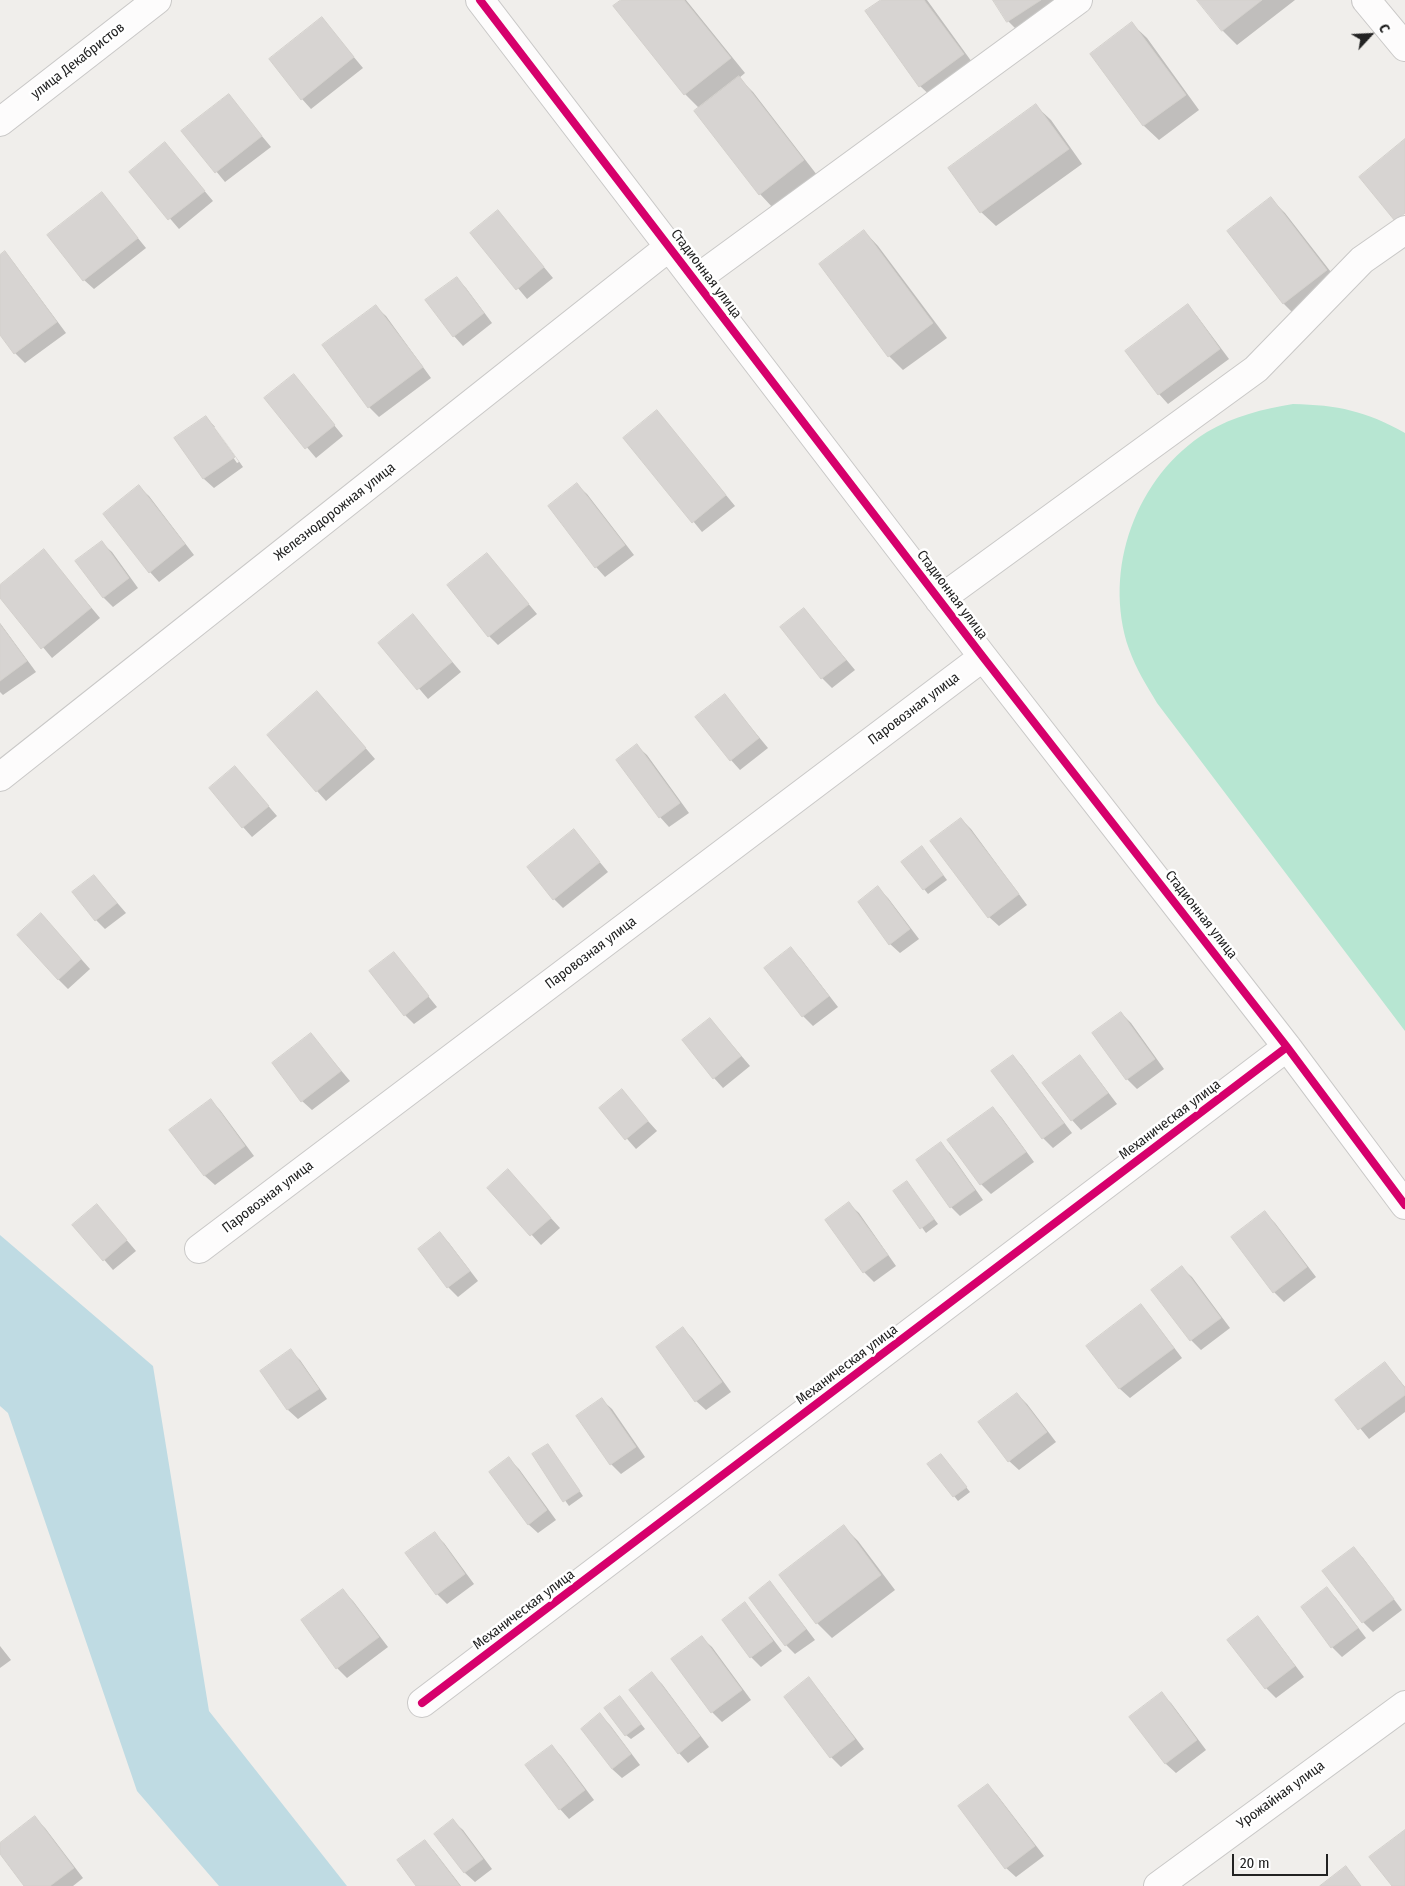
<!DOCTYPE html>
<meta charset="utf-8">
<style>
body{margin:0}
#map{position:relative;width:1405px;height:1886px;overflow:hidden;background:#f0eeeb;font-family:"Fira Sans Condensed",sans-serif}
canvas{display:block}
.north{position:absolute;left:1345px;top:10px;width:50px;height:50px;-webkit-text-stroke:4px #fff;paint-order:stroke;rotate:65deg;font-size:14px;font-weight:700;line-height:20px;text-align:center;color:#222}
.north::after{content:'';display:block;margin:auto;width:18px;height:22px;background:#222;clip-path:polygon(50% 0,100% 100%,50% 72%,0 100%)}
.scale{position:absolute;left:1232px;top:1854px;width:96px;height:22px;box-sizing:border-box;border:2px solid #222;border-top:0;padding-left:6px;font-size:15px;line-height:18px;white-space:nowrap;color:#222;-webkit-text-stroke:4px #fff;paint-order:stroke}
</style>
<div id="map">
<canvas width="1405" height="1886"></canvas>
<div class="north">С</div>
<div class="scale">20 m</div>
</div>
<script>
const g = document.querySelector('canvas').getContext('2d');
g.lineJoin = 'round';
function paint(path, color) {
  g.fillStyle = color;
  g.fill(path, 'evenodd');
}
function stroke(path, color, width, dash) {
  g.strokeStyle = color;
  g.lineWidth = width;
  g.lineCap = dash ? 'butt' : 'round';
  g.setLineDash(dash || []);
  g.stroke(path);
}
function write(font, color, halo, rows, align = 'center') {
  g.font = font + ' "Fira Sans Condensed",sans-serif';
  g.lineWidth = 5;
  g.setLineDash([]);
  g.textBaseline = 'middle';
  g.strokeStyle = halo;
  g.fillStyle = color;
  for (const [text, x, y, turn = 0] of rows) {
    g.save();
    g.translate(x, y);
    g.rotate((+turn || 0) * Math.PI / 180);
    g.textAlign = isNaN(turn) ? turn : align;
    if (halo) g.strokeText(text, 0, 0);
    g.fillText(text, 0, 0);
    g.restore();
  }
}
const pitch = new Path2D(`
 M1293 404C1338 405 1366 411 1405 433V1031L1157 703C1147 686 1136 669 1129 649 1102 570 1136 476 1207 432 1234 416 1263 409 1293 404Z`);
const water = new Path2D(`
 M0 1235 153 1366 209 1711 347 1886H219L137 1791 8 1413 0 1406Z`);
const shadow = new Path2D(`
 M623 0H686L745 73 739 78 753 92 817 175 774 209 760 194 699 108 685 94 615 6Z
 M883 0H927L977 69 935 100 920 86Z
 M994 0H1068L1023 36 1008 21Z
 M1199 0H1295L1237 45 1223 31Z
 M322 19 363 68 311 109 302 99Z
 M1132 24 1147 38 1199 110 1159 140 1144 126 1092 54Z
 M228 95 271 147 225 182 183 131Z
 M1036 106 1051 120 1082 164 996 226 981 212Z
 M165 144 213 201 179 229 130 172Z
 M102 194 146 248 94 289 84 280Z
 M1271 199 1285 213 1341 285 1298 318 1284 304 1229 232Z
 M498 212 553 278 527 299 472 233Z
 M864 231 878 246 947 338 903 370 889 356Z
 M5 253 14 263 66 333 25 363 15 353 0 332V257Z
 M456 278 466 288 492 323 463 346 454 336Z
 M1187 306 1197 316 1229 359 1168 404 1159 394Z
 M376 307 386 316 431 378 379 417 369 407Z
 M294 376 343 436 316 458 266 399Z
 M657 411 735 506 702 532 625 438Z
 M206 417 215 427H212L237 463 239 462 215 427 243 467 214 488 204 479 175 439Z
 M577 485 587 494 634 555 605 577 596 567Z
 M139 487 149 496 194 555 159 582 150 572Z
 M102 543 112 552 138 588 113 607 103 597Z
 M44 551 100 618 52 658 0 596V586Z
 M487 554 537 614 498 645 489 636Z
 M804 609 855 670 832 688 822 678 782 627Z
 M413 616 461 672 428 699 380 643Z
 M0 623 36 672 3 695 0 692Z
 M725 696 768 748 740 770 731 760Z
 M327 703 375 759 326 801 317 791Z
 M637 746 647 755 689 813 669 827 660 817Z
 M235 767 277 816 252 837 243 827Z
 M961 819 971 829 1027 905 999 926 989 917Z
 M574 831 608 872 563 908 554 899Z
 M926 852 947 880 928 894 924 889Z
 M94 876 126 913 105 929 96 920Z
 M878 888 888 898 919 939 900 953 890 944Z
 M51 925 90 969 68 989 58 979Z
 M791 949 801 959 838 1007 813 1026 803 1016 766 968Z
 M394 954 437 1007 414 1024 405 1015Z
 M1121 1013 1131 1023 1164 1069 1137 1089 1127 1079 1094 1033Z
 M710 1019 750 1066 723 1088 714 1078Z
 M311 1035 350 1081 312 1110 302 1101Z
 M1013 1056 1022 1066 1072 1133 1053 1148 1043 1138Z
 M1079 1057 1089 1067 1117 1104 1081 1130 1072 1120Z
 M621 1091 657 1131 636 1149 600 1108Z
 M211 1101 220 1110 254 1156 215 1185 205 1176 171 1130Z
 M993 1108 1002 1118 1034 1162 991 1194 981 1184 949 1140Z
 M940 1144 950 1153 983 1200 960 1216 951 1207Z
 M517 1181 560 1228 541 1245 489 1188Z
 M907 1183 938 1224 926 1233 895 1191Z
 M849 1204 859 1213 896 1266 874 1282 864 1272Z
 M97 1205 136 1251 113 1270 74 1225Z
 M1265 1213 1275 1223 1316 1277 1284 1302 1274 1292Z
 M440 1234 449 1243 478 1281 458 1297 448 1287 419 1249Z
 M1182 1268 1192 1277 1230 1328 1201 1350 1191 1340 1153 1290Z
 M1140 1306 1150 1316 1182 1358 1130 1398 1120 1389 1088 1346Z
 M683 1329 692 1338 731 1392 706 1410 696 1401Z
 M290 1351 300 1360 327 1399 298 1419 288 1410 262 1371Z
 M1385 1363 1405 1387V1412L1369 1439 1337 1400Z
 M1017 1394 1027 1404 1056 1442 1019 1470 1009 1461Z
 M602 1400 612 1409 645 1457 621 1474 611 1464Z
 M548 1445 583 1496 569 1506 533 1455Z
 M941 1455 970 1492 958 1501 954 1496Z
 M509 1459 519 1469 556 1520 538 1533 528 1524Z
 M844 1527 858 1541 895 1590 832 1638 817 1623 781 1575Z
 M434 1534 444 1543 474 1584 447 1604 437 1594Z
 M1354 1549 1363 1558 1402 1610 1373 1632 1363 1622 1324 1571Z
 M769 1583 779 1593 815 1640 795 1654 786 1645Z
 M1327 1589 1336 1598 1366 1638 1342 1657 1332 1647Z
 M343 1591 353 1601 388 1647 347 1678 337 1668Z
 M745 1604 754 1614 782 1651 761 1667 751 1657 723 1620Z
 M1258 1618 1267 1628 1304 1677 1276 1698 1266 1688 1229 1640Z
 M702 1638 712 1647 751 1700 722 1722 712 1712Z
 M0 1646 11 1660 0 1668Z
 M652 1674 662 1684 709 1747 688 1763 679 1753Z
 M809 1679 818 1689 864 1749 841 1767 831 1757 785 1697Z
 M1161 1694 1171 1703 1206 1750 1176 1773 1166 1764 1130 1717Z
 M620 1697 645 1729 631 1739 626 1735Z
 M600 1715 610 1725 640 1765 622 1778 612 1769Z
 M552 1747 561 1756 594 1800 569 1819 560 1809Z
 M987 1785 997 1795 1044 1856 1016 1877 1006 1868Z
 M35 1818 45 1828 83 1878 73 1886H26L0 1852V1844Z
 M453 1821 463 1830 492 1869 475 1882 465 1873 436 1834Z
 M424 1841 434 1851 461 1886H418Z`);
const building = new Path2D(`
 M621 0H684L731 58 684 95 613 6Z
 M881 0H924L964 54 919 87 865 11Z
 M993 0H1041L1007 22Z
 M1197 0H1262L1222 31Z
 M322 17 354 57 301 100 269 59Z
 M1132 22 1186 95 1143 126 1090 54Z
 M739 76 804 160 759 195 694 111Z
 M229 94 262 136 215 173 181 131Z
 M1036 104 1069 149 980 213 948 168Z
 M1405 139V213L1395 221 1359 177Z
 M165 142 205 191 168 220 129 172Z
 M102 192 138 238 83 281 47 235Z
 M1271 197 1327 270 1283 304 1227 231Z
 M498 210 544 267 516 290 470 233Z
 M864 230 933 323 888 357 819 264Z
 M5 251 57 322 14 354 0 335V255Z
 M457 277 484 313 453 337 425 300Z
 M1188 304 1220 349 1158 395 1125 351Z
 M376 305 423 367 368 408 322 345Z
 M294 374 335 425 305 449 264 398Z
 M657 410 726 495 692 523 623 438Z
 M206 416 235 457 203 479 174 438Z
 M577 483 625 545 595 568 548 506Z
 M139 485 185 544 149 573 103 514Z
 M102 541 129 578 103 598 75 561Z
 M44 549 91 608 41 649 0 598V585Z
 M487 553 529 604 488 637 447 585Z
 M804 608 846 660 821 679 780 627Z
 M413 614 452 662 417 690 378 643Z
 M0 624 27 661 0 681Z
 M317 691 366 748 316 792 267 735Z
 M725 694 759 738 730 761 695 717Z
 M637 744 680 803 659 818 616 760Z
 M235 766 269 806 242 828 209 788Z
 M961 818 1019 894 988 918 930 841Z
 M574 829 600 862 553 900 527 867Z
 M922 846 943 875 923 890 901 862Z
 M94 875 117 903 95 921 72 892Z
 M878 886 910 929 889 945 858 902Z
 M41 913 81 959 58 980 17 935Z
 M791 947 829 996 802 1017 764 968Z
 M394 952 429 996 404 1016 369 971Z
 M1121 1012 1155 1059 1126 1080 1092 1033Z
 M710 1018 741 1056 713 1079 682 1040Z
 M311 1033 341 1071 301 1102 272 1063Z
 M1013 1055 1064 1123 1042 1139 991 1071Z
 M1080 1055 1108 1093 1071 1121 1042 1083Z
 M622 1089 648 1121 625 1140 599 1108Z
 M211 1099 245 1146 204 1176 169 1130Z
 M993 1107 1026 1152 980 1185 947 1140Z
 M941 1142 975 1190 950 1208 916 1160Z
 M508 1169 551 1218 530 1236 487 1188Z
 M907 1181 934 1219 920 1229 893 1191Z
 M849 1202 888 1255 863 1273 825 1220Z
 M97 1204 127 1240 103 1261 72 1225Z
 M1265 1211 1307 1267 1273 1293 1231 1237Z
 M440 1232 470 1271 447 1288 418 1249Z
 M1182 1266 1221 1318 1190 1341 1151 1290Z
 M1141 1304 1174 1348 1119 1389 1086 1346Z
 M683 1327 722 1382 695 1402 656 1347Z
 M291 1349 319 1389 287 1410 260 1371Z
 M1385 1362 1405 1388V1395L1358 1430 1335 1400Z
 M1017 1393 1047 1432 1008 1462 978 1422Z
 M602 1398 636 1447 610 1465 576 1416Z
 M548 1444 580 1491 563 1502 532 1454Z
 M941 1454 967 1487 953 1497 927 1464Z
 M509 1457 547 1510 528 1525 489 1472Z
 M844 1525 881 1575 816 1624 779 1575Z
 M435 1532 465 1574 436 1595 405 1553Z
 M1354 1547 1394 1599 1362 1623 1322 1571Z
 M770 1581 806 1629 785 1646 749 1598Z
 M1327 1587 1358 1628 1331 1648 1301 1607Z
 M343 1589 379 1637 336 1669 301 1620Z
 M745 1602 773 1641 750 1658 722 1620Z
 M1258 1616 1295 1666 1265 1689 1227 1640Z
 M702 1636 742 1690 711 1713 671 1659Z
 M652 1672 700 1736 678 1754 629 1690Z
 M809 1677 855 1739 830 1758 784 1697Z
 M1162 1692 1197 1740 1165 1764 1129 1717Z
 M620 1696 641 1724 625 1736 604 1708Z
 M600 1713 631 1754 612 1769 581 1729Z
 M552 1745 585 1790 559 1810 525 1765Z
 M988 1784 1035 1846 1005 1869 958 1806Z
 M35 1816 74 1868 50 1886H24L0 1854V1843Z
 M453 1819 483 1859 464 1873 434 1834Z
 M1405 1830V1886H1392L1369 1857Z
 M425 1840 460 1886H416L397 1860Z
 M1346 1866 1361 1886H1320Z`);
const minor = new Path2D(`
 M480 0 983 657 1287 1047 1405 1205
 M1366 0 1405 47
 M0 122 157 0
 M695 280 1078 0
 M939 600 1256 369 1362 260 1405 230
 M0 777 669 247
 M199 1249 983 657
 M422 1703 1287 1047
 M1158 1886 1405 1705`);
const cycleway = new Path2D(`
 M480 0 983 657 1287 1047 1405 1205
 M422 1703 1287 1047`);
const streetNames = [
 ["улица Декабристов",78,61,-38],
 ["Стадионная улица",706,274,53],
 ["Железнодорожная улица",335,512,-38],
 ["Стадионная улица",952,595,53],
 ["Паровозная улица",914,709,-37],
 ["Стадионная улица",1201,915,52],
 ["Паровозная улица",591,953,-37],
 ["Механическая улица",1170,1120,-37],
 ["Паровозная улица",268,1197,-37],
 ["Механическая улица",847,1365,-37],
 ["Механическая улица",524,1610,-37],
 ["Урожайная улица",1281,1795,-36]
];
paint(pitch, '#b7e6d2');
paint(water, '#bfdbe3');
paint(shadow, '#0003');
paint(building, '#d7d4d2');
stroke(building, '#d3d0cc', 1);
stroke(minor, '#c9c8c7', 30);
stroke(minor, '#fdfcfc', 28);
stroke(cycleway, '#d6006c', 8);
write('14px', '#222', '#fff', streetNames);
</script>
